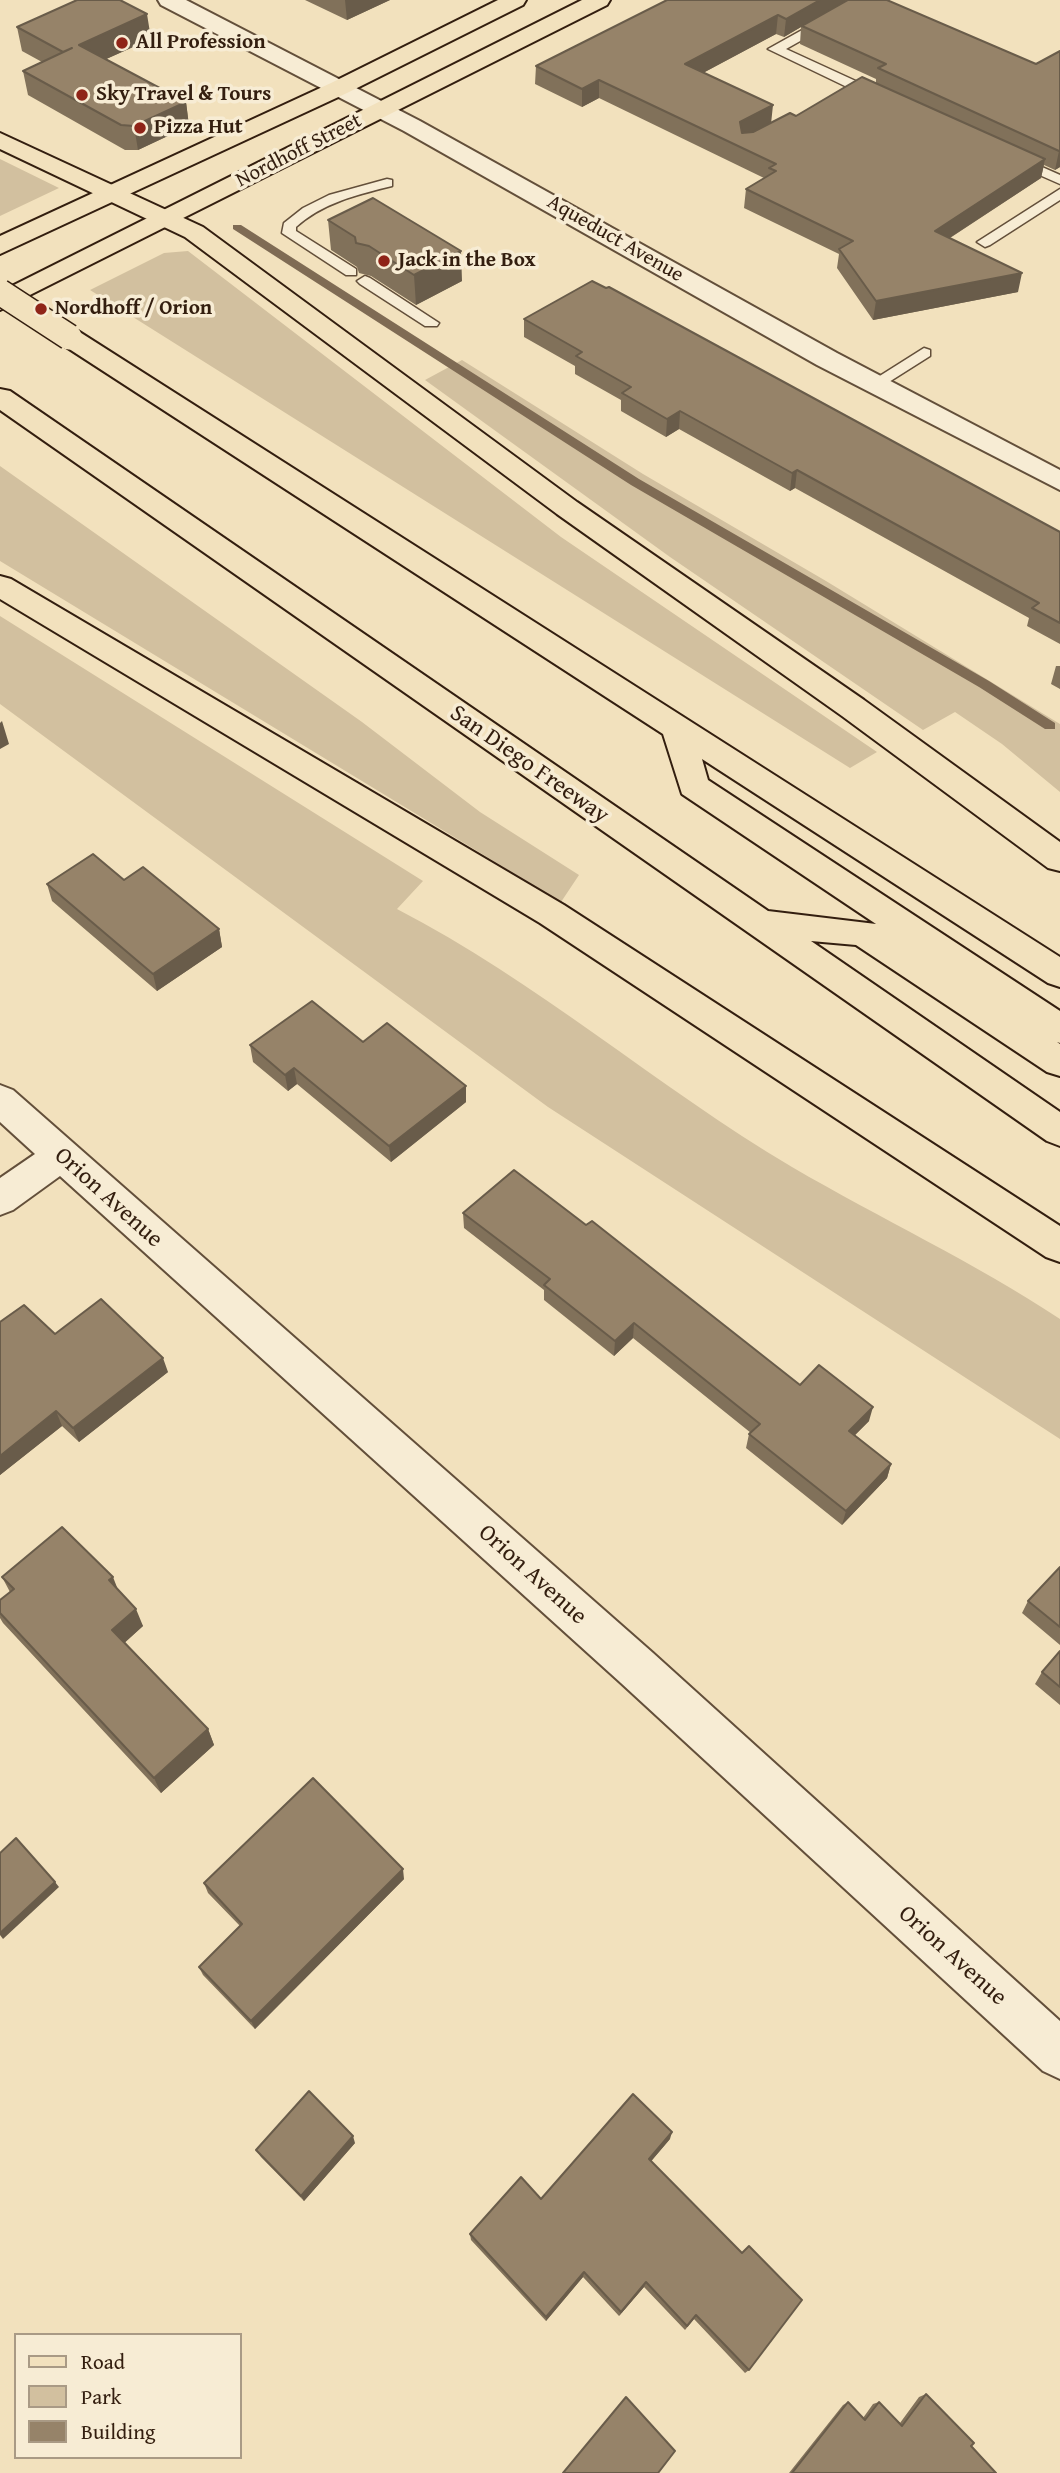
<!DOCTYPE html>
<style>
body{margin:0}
#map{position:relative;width:1060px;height:2473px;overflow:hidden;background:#f2e1bd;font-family:"Gentium Book Plus",serif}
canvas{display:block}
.legend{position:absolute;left:14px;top:2333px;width:228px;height:126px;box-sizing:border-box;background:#f7ecd4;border:2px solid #a99a85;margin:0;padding:9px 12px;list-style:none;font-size:21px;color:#331e0f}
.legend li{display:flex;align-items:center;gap:14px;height:35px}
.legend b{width:35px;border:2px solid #a99a85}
</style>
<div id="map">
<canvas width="1060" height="2473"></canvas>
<ul class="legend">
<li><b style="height:9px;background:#f2e1bd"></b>Road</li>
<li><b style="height:19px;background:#d2c09f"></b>Park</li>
<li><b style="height:19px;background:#968369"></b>Building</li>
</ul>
</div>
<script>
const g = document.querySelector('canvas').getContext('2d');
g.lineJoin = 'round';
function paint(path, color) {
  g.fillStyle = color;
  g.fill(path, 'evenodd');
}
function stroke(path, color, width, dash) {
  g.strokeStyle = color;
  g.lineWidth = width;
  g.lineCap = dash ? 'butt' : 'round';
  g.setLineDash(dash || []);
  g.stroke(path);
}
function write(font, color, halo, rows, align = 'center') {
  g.font = font + ' "Gentium Book Plus",serif';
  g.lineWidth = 7;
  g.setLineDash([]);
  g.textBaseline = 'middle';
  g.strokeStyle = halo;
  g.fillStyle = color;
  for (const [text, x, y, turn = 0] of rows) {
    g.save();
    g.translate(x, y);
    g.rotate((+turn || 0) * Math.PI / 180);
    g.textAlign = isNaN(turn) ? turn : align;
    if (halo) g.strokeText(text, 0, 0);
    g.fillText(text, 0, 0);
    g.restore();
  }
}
const green = new Path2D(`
 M0 159 59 188 0 216Z
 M188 251 561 537 877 752 850 768 90 290 164 253Z
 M462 360 643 474 826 581 1060 724V792L1002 744 955 712 923 730 670 557 425 380Z
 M0 466 362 722 480 812 579 875 561 902 0 561Z
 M0 616 423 881 397 909C537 981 657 1087 792 1167 881 1219 974 1262 1060 1319V1439L548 1107 0 704Z`);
const stream = new Path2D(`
 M233 225H241L639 479 989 681 1055 723V729H1045L979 687 631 485 233 229Z`);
const lane = new Path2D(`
 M856 0H873L786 49 884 94V100H874L768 49Z
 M1015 155 1060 175V184L1010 162V156Z
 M387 179 392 180V186C359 194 322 203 296 227V231L356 269V275H346L282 233 284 223 303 208 329 195Z
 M1060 189V200L990 245 985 247 977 242Z
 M365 276 370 278 439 323 437 326H425L360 284 357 281Z
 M924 348 930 350V356L881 387 875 389 867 384Z`);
const street = new Path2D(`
 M158 0H186L420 121 837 353 1060 470V490L817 365 404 131 161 5Z
 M0 1085 13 1090 653 1653 1060 2021V2079L1043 2071 621 1683 60 1176 13 1210 0 1215V1178L35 1154 0 1122Z`);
const primary = new Path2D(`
 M498 0H526L523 5 347 93 0 254V236L331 83Z
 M582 0H610L607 5 0 310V292Z`);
const highway = new Path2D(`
 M0 133 203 227 577 502 864 700 1060 842V871L1048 868 842 716 557 514 185 237 0 149Z
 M69 329 78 331 1060 957V987L1048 983 702 759 708 780 1060 1011V1043L1057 1042 1060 1044V1076L1047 1072 856 945 811 941 1060 1112V1146L1047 1141 0 410V389L10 391 768 911 876 924 682 794 663 734 60 343 56 337 60 331Z
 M0 576 11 579 564 905 1060 1226V1262L1046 1257 540 923 0 599Z`);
const highwayBridge = new Path2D(`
 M0 292 69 337`);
const wall = new Path2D(`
 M305 0H390L347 20Z
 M847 0 1036 64 1060 51V167L1055 170 1044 165 1041 178 950 238 1018 292 873 320 837 268 839 254 744 208 746 189 764 178 599 98 582 107 535 84 536 66ZM801 27 800 44 876 79V83L796 116 771 123 703 73 776 34 784 37Z
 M17 27 151 39 106 59 186 102 189 126 138 150H125L28 95 23 71 42 62 22 51Z
 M328 220 462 281 416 305 371 276 359 273 357 267 331 250Z
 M524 319 1060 532V644L1027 626 1029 618 795 488 790 491 679 429 666 437 621 411V400L575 374V366L524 337Z
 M1056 666H1060V689L1051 684Z
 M124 880 219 929 222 947 157 991 52 901 47 884Z
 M363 1042 466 1102 391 1162 297 1084 288 1091 253 1062 250 1045Z
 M463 1213 586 1225 800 1385 869 1421 855 1435 891 1464 887 1478 842 1525 746 1448 749 1434 751 1433 633 1338 614 1356 544 1300V1290L464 1228Z
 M0 1322 55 1334 168 1372 79 1442 62 1426 0 1475Z
 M1060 1567V1645L1022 1613 1028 1601Z
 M2 1577 118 1589 143 1626 125 1642 208 1729 214 1745 161 1793 3 1623 0 1618V1600L10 1592Z
 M1060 1651V1705L1035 1684 1042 1672Z
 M404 1879 255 2029 203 1975 199 1967 240 1926 208 1893 204 1883Z
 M670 2139 651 2161 749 2370 745 2373 694 2319 685 2330 644 2287 619 2316 583 2277 546 2321 471 2240 470 2234 541 2199Z
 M355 2143 304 2201 261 2157 256 2150Z
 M926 2394 996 2473H789L843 2405 848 2402 863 2418 873 2404 879 2402 900 2423 919 2397Z`);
const shadedWall = new Path2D(`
 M345 0H390L347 20Z
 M820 0H847L784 37 786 19Z
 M147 14 151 39 84 69 79 45Z
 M778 15 776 34 684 83 685 64Z
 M599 80V98L582 107V89Z
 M186 102 189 126 138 150 134 126Z
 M773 105 771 124 739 141 740 122Z
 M1060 150V167L1055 170 1059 151Z
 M1045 159 1041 178 931 250 935 231Z
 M461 251 462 281 416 305 414 275Z
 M1022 273 1018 292 873 320 876 301Z
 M680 411 679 429 666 437 667 419Z
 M797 470 795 488 790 491 792 473Z
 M2 721 9 744 0 749V723Z
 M219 929 222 947 157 991 153 974Z
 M294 1068 297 1084 288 1091 285 1075Z
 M466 1086V1102L391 1162 389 1146Z
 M634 1323 633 1338 614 1356 615 1341Z
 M163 1358 168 1372 79 1442 73 1428Z
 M873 1407 869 1421 845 1445 849 1431Z
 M56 1411 62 1426 0 1475V1456Z
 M891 1464 887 1478 842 1525 846 1511Z
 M113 1577 120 1595 109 1580Z
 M136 1609 143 1626 120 1647 112 1630Z
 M208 1729 214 1745 161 1793 154 1778Z
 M403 1869 404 1879 255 2029 251 2021Z
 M55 1882 59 1887 3 1939 0 1935V1933Z
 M672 2132 670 2139 648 2165 649 2159Z
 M353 2136 355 2143 304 2201 301 2196Z
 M584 2272 583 2277 546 2321V2317Z
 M646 2282 644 2287 619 2316 621 2312Z`);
const building = new Path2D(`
 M77 0H120L147 14 79 45 186 102 134 126 121 125 23 71 72 48 63 52 17 27Z
 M667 0H820L786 19 778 15 685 64 773 105 740 122 742 133 753 132 790 113 796 116 862 77 1045 159 935 231 1022 273 876 301 839 249 853 241 746 189 776 171 769 168 776 164 599 80 582 89 536 66Z
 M848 0H887L1036 64 1060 51V150L1059 151 878 68 886 64 802 26Z
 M373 198 461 251 414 275 369 246 356 243 355 237 328 220Z
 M592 281 606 288 609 287 1060 532V623L1032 608 1039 603 797 470 792 473 680 411 667 419 622 393 631 387 576 356 582 352 524 319Z
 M93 854 124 880 143 867 219 929 153 974 47 884Z
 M312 1001 363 1042 387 1023 466 1086 389 1146 294 1068 285 1075 250 1045Z
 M514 1170 586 1225 592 1221 800 1385 819 1365 873 1407 849 1431 891 1464 846 1511 749 1434 760 1424 634 1323 615 1341 544 1285 550 1279 463 1213Z
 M101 1299 163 1358 73 1428 56 1411 0 1456V1322L24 1305 55 1334Z
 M62 1527 113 1577 109 1580 136 1609 112 1630 208 1729 154 1778 0 1613V1600L14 1589 2 1577Z
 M1060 1567V1627L1028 1601Z
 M1060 1651V1687L1042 1672Z
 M313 1778 403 1869 251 2021 199 1967 242 1924 204 1883Z
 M16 1838 55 1882 0 1933V1853Z
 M309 2091 353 2136 301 2196 256 2150Z
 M633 2094 672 2132 649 2159 742 2253 749 2246 802 2300 749 2370 696 2315 687 2326 646 2282 621 2312 584 2272 546 2317 470 2234 521 2177 541 2199Z
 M926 2394 974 2443 971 2446 996 2473H792L848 2402 865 2420 879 2402 902 2426Z
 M626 2397 675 2451 658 2473H563Z`);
const markers = [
 [122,43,7,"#8f2418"],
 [82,95,7,"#8f2418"],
 [140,128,7,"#8f2418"],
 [384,261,7,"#8f2418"],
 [41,309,7,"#8f2418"]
];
const farPoinames = [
 ["All Profession",136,43],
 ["Sky Travel & Tours",96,95],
 ["Pizza Hut",154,128],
 ["Jack in the Box",398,261],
 ["Nordhoff / Orion",55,309]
];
const farStreetnames = [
 ["Nordhoff Street",299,151,-27],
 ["Aqueduct Avenue",615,239,30]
];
const streetNames = [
 ["San Diego Freeway",529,765,35],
 ["Orion Avenue",108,1198,42],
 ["Orion Avenue",532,1575,42],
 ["Orion Avenue",952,1956,42]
];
paint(green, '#d2c09f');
paint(stream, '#7f6b54');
stroke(lane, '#634f3a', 3);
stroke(street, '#634f3a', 4);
stroke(primary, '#331e0f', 4);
stroke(highway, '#331e0f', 4);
paint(lane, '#f7ecd4');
paint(street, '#f7ecd4');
paint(primary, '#f2e1bd');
paint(highway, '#f2e1bd');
stroke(highwayBridge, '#331e0f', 28, []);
stroke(highwayBridge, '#f2e1bd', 25);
paint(wall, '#81715a');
paint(shadedWall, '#695c4a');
paint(building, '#968369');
stroke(building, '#695c4a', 2);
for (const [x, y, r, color] of markers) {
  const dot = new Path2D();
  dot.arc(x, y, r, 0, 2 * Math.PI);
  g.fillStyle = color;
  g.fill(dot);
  stroke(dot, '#f7ecd4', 2.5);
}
write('bold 21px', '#331e0f', '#f7ecd4', farPoinames, 'left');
write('21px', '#331e0f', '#f7ecd4', farStreetnames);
write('24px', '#331e0f', '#f7ecd4', streetNames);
</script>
